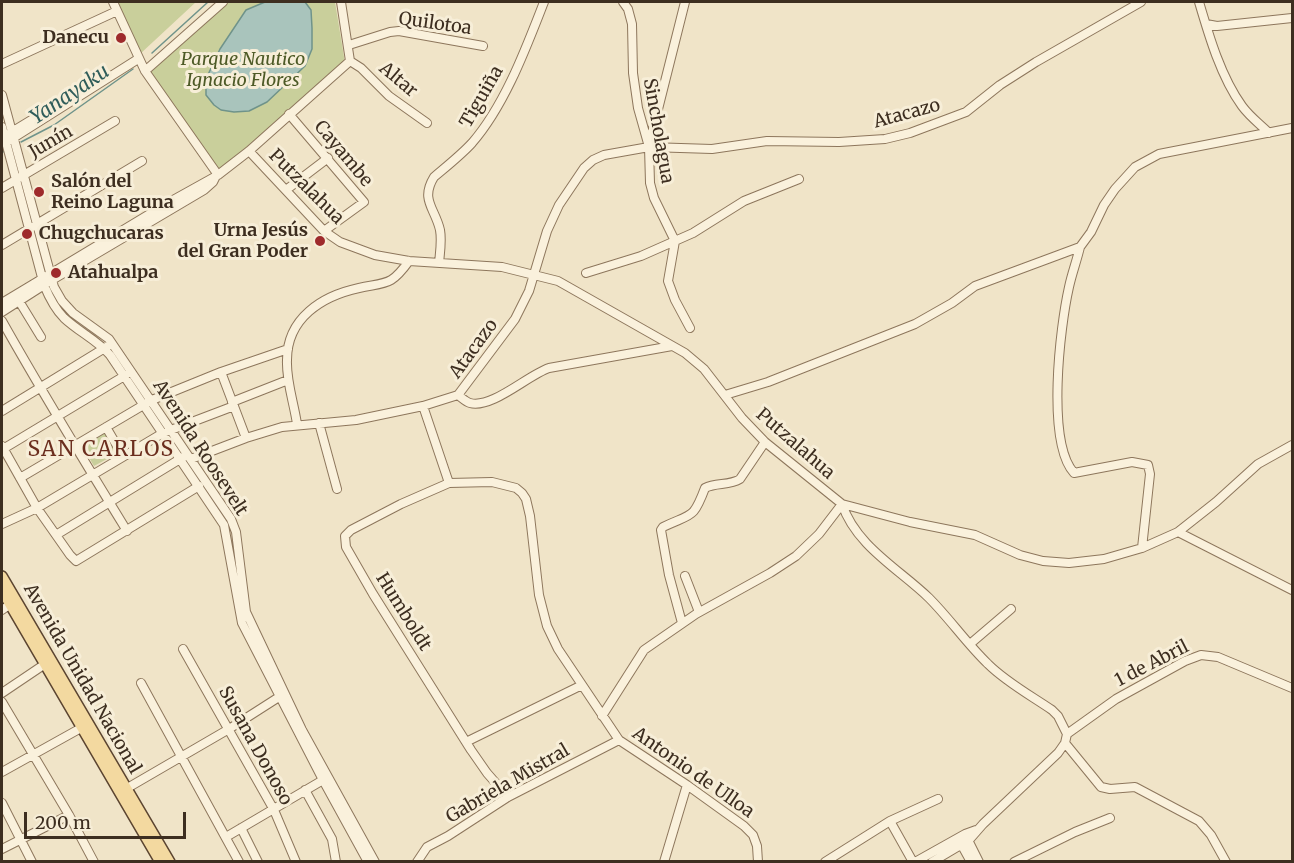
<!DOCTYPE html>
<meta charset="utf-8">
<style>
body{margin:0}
#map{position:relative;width:1294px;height:863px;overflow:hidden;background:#f0e4c8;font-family:Merriweather,serif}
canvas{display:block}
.frame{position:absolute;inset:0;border:3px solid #3d2e20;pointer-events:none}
.scale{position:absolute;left:24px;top:812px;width:162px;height:27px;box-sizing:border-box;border:3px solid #3d2e20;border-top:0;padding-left:8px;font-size:18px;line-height:21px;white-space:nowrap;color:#3d2e20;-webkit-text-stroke:4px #f7eed8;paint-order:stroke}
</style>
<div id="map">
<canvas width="1294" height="863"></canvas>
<div class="frame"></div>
<div class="scale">200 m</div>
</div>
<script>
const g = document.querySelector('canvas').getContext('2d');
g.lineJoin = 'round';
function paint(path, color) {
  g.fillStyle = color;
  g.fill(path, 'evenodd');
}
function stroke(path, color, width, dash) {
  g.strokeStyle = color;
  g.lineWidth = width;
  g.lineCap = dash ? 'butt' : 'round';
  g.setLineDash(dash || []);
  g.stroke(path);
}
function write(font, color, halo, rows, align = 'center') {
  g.font = font + ' Merriweather,serif';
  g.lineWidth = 6;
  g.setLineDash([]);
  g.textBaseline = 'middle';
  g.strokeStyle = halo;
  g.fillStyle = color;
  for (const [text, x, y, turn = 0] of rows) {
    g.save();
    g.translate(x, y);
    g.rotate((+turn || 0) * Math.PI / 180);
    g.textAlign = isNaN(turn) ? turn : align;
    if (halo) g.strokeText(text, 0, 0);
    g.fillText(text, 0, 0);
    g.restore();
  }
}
const green = new Path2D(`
 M117 2H196L140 54Z
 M228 2H335L345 63 219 171 177 110 144 69 179 46Z
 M105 430 118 453 94 466 81 444Z`);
const water = new Path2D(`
 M265 2H305L311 10 312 28V49L305 66 267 102 249 111 234 112 221 110 214 105 206 95V79L220 49 246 10Z`);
const stream = new Path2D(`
 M152 53 208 2
 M21 142 54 125 133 69
 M2 153 4 151`);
const minor = new Path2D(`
 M113 2 145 71 218 175
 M341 2 350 61
 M623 2 628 9 632 24 633 73 638 108 649 147 650 183 654 198 675 241 668 281 675 300 690 328
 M1199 2C1209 36 1221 77 1242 106 1250 117 1260 124 1269 133
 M1206 24 1217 26 1292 18
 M349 45 390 32 399 31 483 46
 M350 61 361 68 389 96 427 123
 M2 64 117 11
 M145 71 223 2
 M2 95 54 287 62 301 73 313 109 339 231 519 236 532 246 612 302 730 375 862
 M289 114 364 202 324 231
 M2 127 44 285C49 297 55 309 64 318 79 332 97 340 110 355L224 525 242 623 323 780 368 862
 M10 133 33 119
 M10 140 138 59
 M649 145 685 2
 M249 151 324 231 340 242 375 255 409 261 502 267 558 281 685 353 704 369 742 418 765 442 842 504 910 522 975 535 1020 555 1043 561 1069 563 1104 559 1142 548 1178 532 1216 502 1258 464 1292 445
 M2 188 115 121
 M286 190 328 158
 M2 245 142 161
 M1080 247C1077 260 1072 273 1069 287 1060 327 1046 442 1074 473L1132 462 1148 465 1150 474 1142 548
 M439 263C440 252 442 241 440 230 435 208 420 200 434 177 447 166 461 155 472 143 505 105 526 48 544 2
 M586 273 641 256 693 233 744 201 799 179
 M19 301 41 337
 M2 303 173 200 218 175 249 151 350 61
 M2 312 52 280 204 190 213 182 215 178
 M2 321C42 392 84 461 127 531
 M221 372 246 438
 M458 395C462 398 466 402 470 403 492 409 528 375 549 368L672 346
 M725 395 768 382 915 324 952 303 975 286 1080 247 1091 232 1104 205 1115 189 1135 167 1159 154 1292 128
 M232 402 288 380
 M423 406 449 483 492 482 516 488 522 493 526 499 530 516 539 595 547 626 558 649 619 740 687 785 744 826 753 835 757 846 758 862
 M2 411 108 346
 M319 423 337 489
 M297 424C294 403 286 381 287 360 287 318 322 296 359 288 387 282 391 286 409 261
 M106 427 123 456
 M2 446 37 508 70 555 76 561 199 486
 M3 449 126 375
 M191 459 246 438 282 427 356 420 423 406 458 395 515 319 529 291 547 231 559 205 584 168 593 160 604 155 649 147 712 149 767 141 839 142 885 139 910 133 966 112 1000 85 1036 62 1141 2
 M20 478 152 400 221 372 288 349
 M449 483 401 504 351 530 345 536 346 547 373 594 471 750 487 773 508 797
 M842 504C856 546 899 569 929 598 950 619 967 644 988 664 1006 682 1030 695 1052 710L1058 716 1067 734 1065 743 1058 753 983 824 969 840 932 862
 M2 524 37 508 163 433 234 406
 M1178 532 1292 590
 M56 535 185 456
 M685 576 699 612
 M2 610 15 601
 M682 623 669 575 661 530 663 527C692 513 693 520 705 488 716 482 729 486 740 479L765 442
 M970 644 1011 609
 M183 649 274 810 296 862
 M141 683 239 862
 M2 693 48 662
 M2 702 69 815 94 862
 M602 716 644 650 696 614 770 573 796 556 819 534 842 504
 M1067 734 1116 699 1185 661 1201 655 1218 657 1292 688
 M466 742 582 685
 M1065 743 1101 787 1110 789 1135 787 1199 821 1211 835 1226 862
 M2 772 81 728
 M124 790 229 729 279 697
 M305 790 332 839 336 862
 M2 803 32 862
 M890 821 913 862
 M241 828 258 862
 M966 836 979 862
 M226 837 323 780
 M960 842 971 862
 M2 849 69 815
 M417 862 427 847 448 836 508 797 619 740
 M664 862 687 785
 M825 862 890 821 938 799
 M915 862 965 834 976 830
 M1014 862 1075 832 1110 818`);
const major = new Path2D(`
 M2 576 170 862
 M2 591 160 862`);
const markers = [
 [121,38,6,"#9e2a2b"],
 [39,192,6,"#9e2a2b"],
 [27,234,6,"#9e2a2b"],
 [320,241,6,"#9e2a2b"],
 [56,273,6,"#9e2a2b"]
];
const streetNames = [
 ["Quilotoa",435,24,8],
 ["Altar",398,80,40],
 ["Tiguiña",482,97,-60],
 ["Atacazo",907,114,-15],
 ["Sincholagua",658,131,80],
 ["Junín",51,142,-30],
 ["Cayambe",343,154,50],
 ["Putzalahua",306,187,45],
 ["Atacazo",474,349,-54],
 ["Putzalahua",795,444,41],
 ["Avenida Roosevelt",200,448,57],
 ["Humboldt",403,612,58],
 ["1 de Abril",1152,664,-27],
 ["Avenida Unidad Nacional",82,679,60],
 ["Susana Donoso",255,746,61],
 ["Antonio de Ulloa",693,773,35],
 ["Gabriela Mistral",508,784,-30]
];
const poiNames = [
 ["Danecu",109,38,"right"],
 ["Salón del",51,182],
 ["Reino Laguna",51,203],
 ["Urna Jesús",308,231,"right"],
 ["del Gran Poder",308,252,"right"],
 ["Chugchucaras",39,234],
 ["Atahualpa",68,273]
];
const parkNames = [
 ["Parque Nautico",243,60],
 ["Ignacio Flores",243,81]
];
const waterNames = [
 ["Yanayaku",70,95,-34]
];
const quarterNames = [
 ["SAN CARLOS",101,450]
];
paint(green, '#c9cf9b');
paint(water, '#a9c4bc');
stroke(water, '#6f938a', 1.5);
stroke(stream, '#6f938a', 1.5);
stroke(minor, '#8d765c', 10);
stroke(major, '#5b4430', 12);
stroke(minor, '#faf1dc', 8);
stroke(major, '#f3d9a0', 9);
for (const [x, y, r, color] of markers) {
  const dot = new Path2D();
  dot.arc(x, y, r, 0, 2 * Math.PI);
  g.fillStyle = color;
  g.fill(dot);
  stroke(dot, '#f7eed8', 2);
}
write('18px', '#3d2e20', '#f7eed8', streetNames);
write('bold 18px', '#3d2e20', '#f7eed8', poiNames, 'left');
write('italic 18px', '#4d5a26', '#f7eed8', parkNames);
write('italic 20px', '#2f5d5a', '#f7eed8', waterNames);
g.letterSpacing = '1.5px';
write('21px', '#6b2e1e', '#f7eed8', quarterNames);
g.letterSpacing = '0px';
</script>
